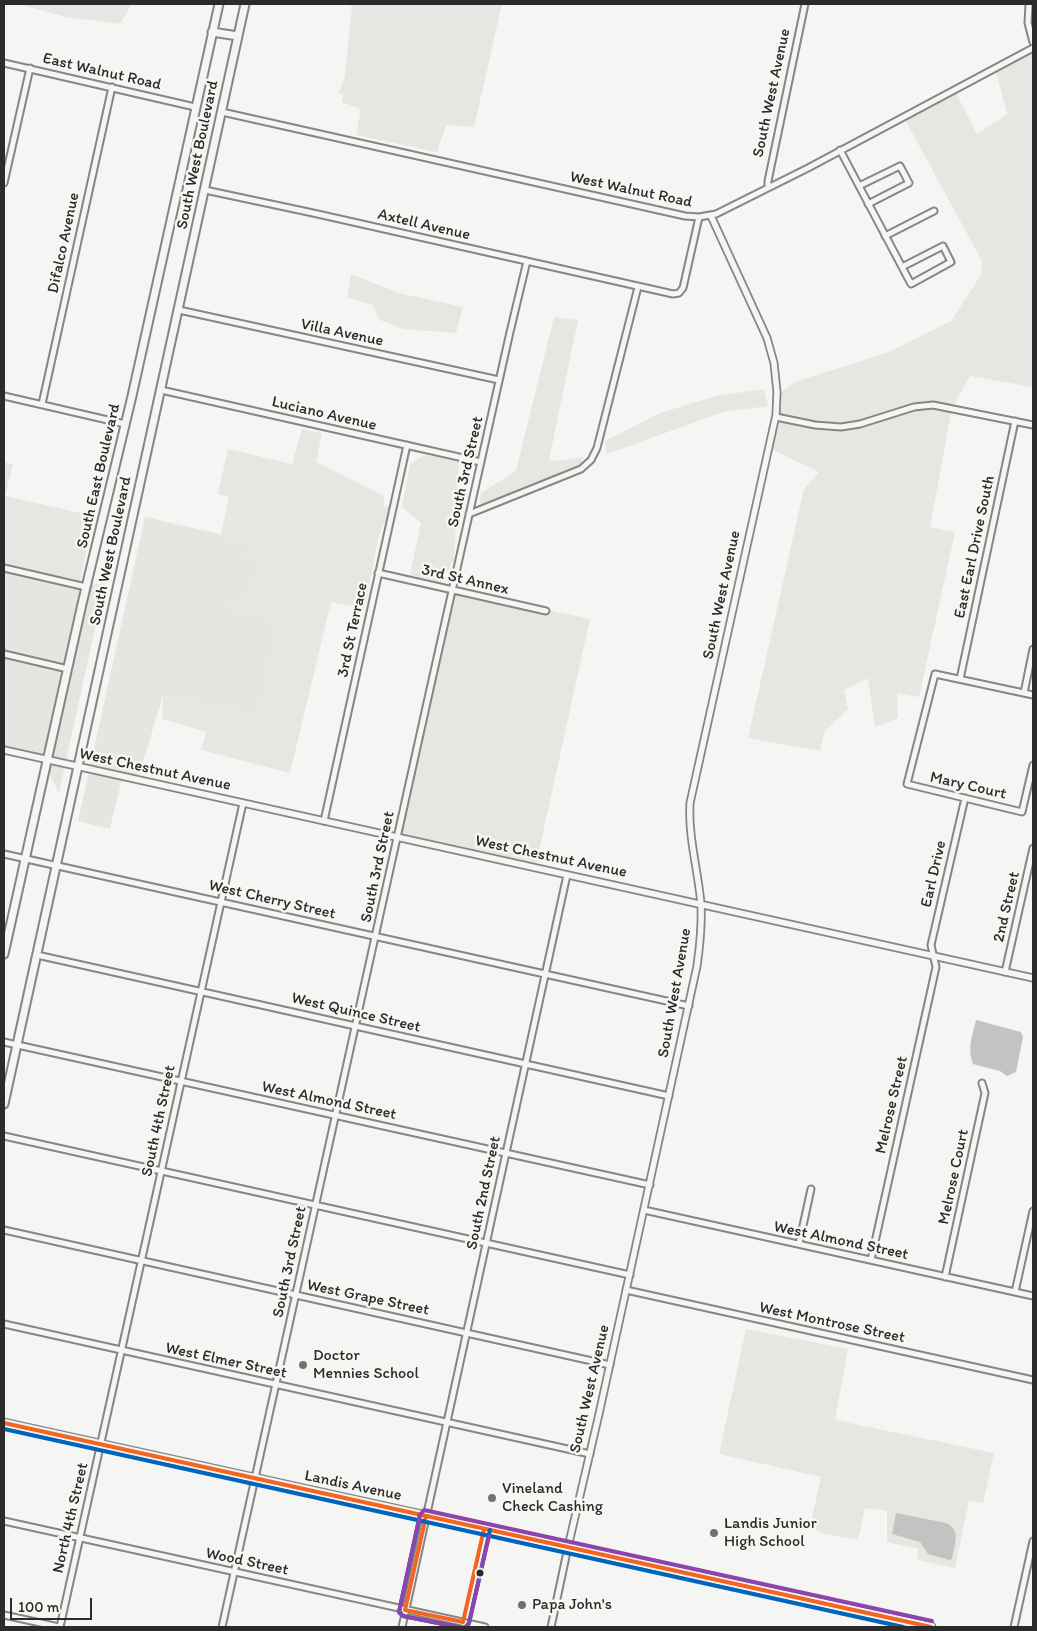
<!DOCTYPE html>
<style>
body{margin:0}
#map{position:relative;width:1037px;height:1631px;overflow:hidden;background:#f5f5f3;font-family:Itim,sans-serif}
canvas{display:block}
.frame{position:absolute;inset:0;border:5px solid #2b2b2b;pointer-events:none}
.scale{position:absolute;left:10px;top:1598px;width:82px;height:22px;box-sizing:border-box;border:2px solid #2b2b2b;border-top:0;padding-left:6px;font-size:15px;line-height:18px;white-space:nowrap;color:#2b2b2b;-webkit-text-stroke:4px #f6f6f2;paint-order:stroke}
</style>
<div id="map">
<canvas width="1037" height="1631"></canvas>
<div class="frame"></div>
<div class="scale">100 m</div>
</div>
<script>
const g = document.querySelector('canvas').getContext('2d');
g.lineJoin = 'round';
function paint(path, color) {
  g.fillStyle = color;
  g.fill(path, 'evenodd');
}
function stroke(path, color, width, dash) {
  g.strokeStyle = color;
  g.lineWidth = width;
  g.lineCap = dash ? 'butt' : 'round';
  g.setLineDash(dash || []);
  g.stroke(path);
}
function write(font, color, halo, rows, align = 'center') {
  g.font = font + ' Itim,sans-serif';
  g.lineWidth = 5;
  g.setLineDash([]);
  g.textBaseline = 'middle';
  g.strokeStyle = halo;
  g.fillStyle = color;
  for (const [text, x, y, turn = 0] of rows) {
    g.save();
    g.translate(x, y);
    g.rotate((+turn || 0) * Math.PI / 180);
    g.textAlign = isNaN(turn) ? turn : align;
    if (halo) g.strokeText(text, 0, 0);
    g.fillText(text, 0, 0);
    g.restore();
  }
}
const built = new Path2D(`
 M145 517 250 541 247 558 261 561 246 597 224 607 280 619 260 716 163 696 137 781 122 778 110 829 78 821Z
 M4 568 84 586 105 583 59 793 42 759 4 750Z`);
const green = new Path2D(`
 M18 4H132L120 24 66 17Z
 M349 4H502L474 127 446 125 437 152 356 135 361 109 342 102 343 95 339 93 345 76 352 7 349 5Z
 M1033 48V387L970 376 952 408 930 527 955 532 919 697 897 693 898 718 875 727 868 678 844 690 848 709 824 732 820 751 748 738 804 489 819 472 769 448 781 392 795 382 889 352 951 321 981 275 982 261 903 116 954 89 977 134 1007 114 995 68Z
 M351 274 399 293 463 307 456 333 404 329 380 320 372 304 347 298Z
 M554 317 578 320 549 460 559 461 583 457 582 464 479 507 481 493 516 471Z
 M764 389 768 406 723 412 607 454 605 441 660 413 716 396Z
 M302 429 322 433 316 462 384 496V507L392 505 379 535 365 608 331 602 290 773 201 750 206 732 162 719 163 696 260 716 280 619 223 607 246 597 261 561 247 559 250 541 221 534 229 497 218 494 228 449 292 464Z
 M425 455 459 462 454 560 441 583 410 575 421 523 402 507 410 464Z
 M4 462 13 464 5 496 94 516 80 581 4 565Z
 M452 589 590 619 535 869 397 838Z
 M746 1329 848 1349 835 1420 994 1453 983 1503 969 1501 955 1568 917 1560 918 1549 887 1542V1511L865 1508 858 1540 824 1534 810 1526 821 1477 719 1454Z`);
const water = new Path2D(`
 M976 1020 1021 1032 1023 1037 1016 1072 1007 1076 1000 1071 973 1064C967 1049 972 1036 976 1020Z
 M896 1513 946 1523C962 1530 954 1545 952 1559L949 1560 928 1554 920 1542 892 1534Z`);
const minor = new Path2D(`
 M1029 4 1028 23 1033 42
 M4 63 195 107
 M222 112 685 216 699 217 716 214 808 168 1033 48
 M840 150 911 284 951 262 943 246 902 267
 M4 183 30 68
 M859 186 900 166 909 183 868 204
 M768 188V181L805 4
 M205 190 313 213 673 294 679 293 683 288 699 217
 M885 236 934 211
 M179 310 499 380
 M161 390 481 462
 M4 396 125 424
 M42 404 112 87
 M776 417 815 425 841 427 860 424 914 407 933 405 1033 425
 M469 514 581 469 591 460 597 448 638 287
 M4 568 86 587
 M378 573 546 611
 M4 654 68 669
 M960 679 1015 421
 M1024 693 1033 649
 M1033 695 935 674 907 784 1022 812 1033 765
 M324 821 407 445
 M4 854 689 1006
 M37 955 669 1096
 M1005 972 1033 848
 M4 1042 650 1185
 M4 1136 630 1275
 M644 1210 1033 1296
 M4 1230 610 1365
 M799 1244 811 1189
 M871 1260 936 967 931 945 965 798
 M945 1277 985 1093 982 1083
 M626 1290 1033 1380
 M1015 1292 1033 1211
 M4 1324 590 1454
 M4 1521 485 1627
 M4 1615 59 1627
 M60 1627 243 803
 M222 1627 430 689 510 332 527 261
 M402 1627 567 875
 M551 1627 568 1547
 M1014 1627 1033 1541`);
const tertiary = new Path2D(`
 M4 750 1033 978
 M568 1547 599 1414 697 966C700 945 702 925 701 904 698 870 688 837 690 803L776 415 777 392 774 363 767 338 711 216`);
const secondary = new Path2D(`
 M212 32 238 36
 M4 954 82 604 132 396 219 4
 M4 1104 245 4`);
const primary = new Path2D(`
 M4 1423 931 1627`);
const bus1 = new Path2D(`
 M4 1423 931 1627
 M426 1516 405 1610 463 1622 484 1529`);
const bus2 = new Path2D(`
 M4 1429 903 1627
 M420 1515 399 1612 403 1616 458 1627
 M466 1627 469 1623 490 1530`);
const bus3 = new Path2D(`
 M458 1627 403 1616 399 1612 420 1515 424 1510 932 1621
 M466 1627 469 1623 489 1536`);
const markers = [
 [303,1365,5,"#727271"],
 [492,1498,5,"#727271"],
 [714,1533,5,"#727271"],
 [480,1573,4.5,"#2b2b2b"],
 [522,1605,5,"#727271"]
];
const streetNames = [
 ["East Walnut Road",102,72,13],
 ["South West Avenue",772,93,-78],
 ["South West Boulevard",198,155,-78],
 ["West Walnut Road",631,190,12],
 ["Axtell Avenue",424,225,13],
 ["Difalco Avenue",64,243,-78],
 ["Villa Avenue",342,333,12],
 ["Luciano Avenue",324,414,13],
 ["South 3rd Street",466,472,-77],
 ["South East Boulevard",99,476,-77],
 ["East Earl Drive South",975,547,-78],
 ["South West Boulevard",111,551,-78],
 ["3rd St Annex",465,580,13],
 ["South West Avenue",722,595,-78],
 ["3rd St Terrace",353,630,-78],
 ["West Chestnut Avenue",155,770,12],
 ["Mary Court",968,786,13],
 ["West Chestnut Avenue",551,857,12],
 ["South 3rd Street",378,867,-78],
 ["Earl Drive",934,874,-77],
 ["West Cherry Street",272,900,13],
 ["2nd Street",1007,907,-77],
 ["South West Avenue",675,993,-80],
 ["West Quince Street",356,1013,13],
 ["West Almond Street",329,1101,12],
 ["Melrose Street",892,1105,-77],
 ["South 4th Street",159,1121,-78],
 ["Melrose Court",954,1177,-78],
 ["South 2nd Street",484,1193,-78],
 ["West Almond Street",841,1241,12],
 ["South 3rd Street",290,1262,-78],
 ["West Grape Street",368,1298,12],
 ["West Montrose Street",832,1323,12],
 ["West Elmer Street",226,1361,12],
 ["South West Avenue",590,1389,-77],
 ["Landis Avenue",353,1486,12],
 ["North 4th Street",71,1518,-77],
 ["Wood Street",247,1562,12]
];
const poiNames = [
 ["Doctor",313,1356],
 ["Mennies School",313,1374],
 ["Vineland",502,1489],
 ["Check Cashing",502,1507],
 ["Landis Junior",724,1524],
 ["High School",724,1542],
 ["Papa John's",532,1605]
];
paint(built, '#e5e5e2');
paint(green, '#e6e6e2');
paint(water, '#c3c3c1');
stroke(minor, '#868685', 9);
stroke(tertiary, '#868685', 9);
stroke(secondary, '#868685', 11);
stroke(primary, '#868685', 11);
stroke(minor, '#f5f5f3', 5);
stroke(tertiary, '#f5f5f3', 5.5);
stroke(secondary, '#f5f5f3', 7);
stroke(primary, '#f5f5f3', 8);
stroke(bus1, '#f26522', 4);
stroke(bus2, '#0065bd', 4);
stroke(bus3, '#8e44ad', 4);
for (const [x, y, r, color] of markers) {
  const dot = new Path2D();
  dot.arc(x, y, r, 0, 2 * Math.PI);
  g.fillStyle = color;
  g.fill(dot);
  stroke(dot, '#f6f6f2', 2);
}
write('16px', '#2b2b2b', '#f6f6f2', streetNames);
write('16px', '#2b2b2b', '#f6f6f2', poiNames, 'left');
</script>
